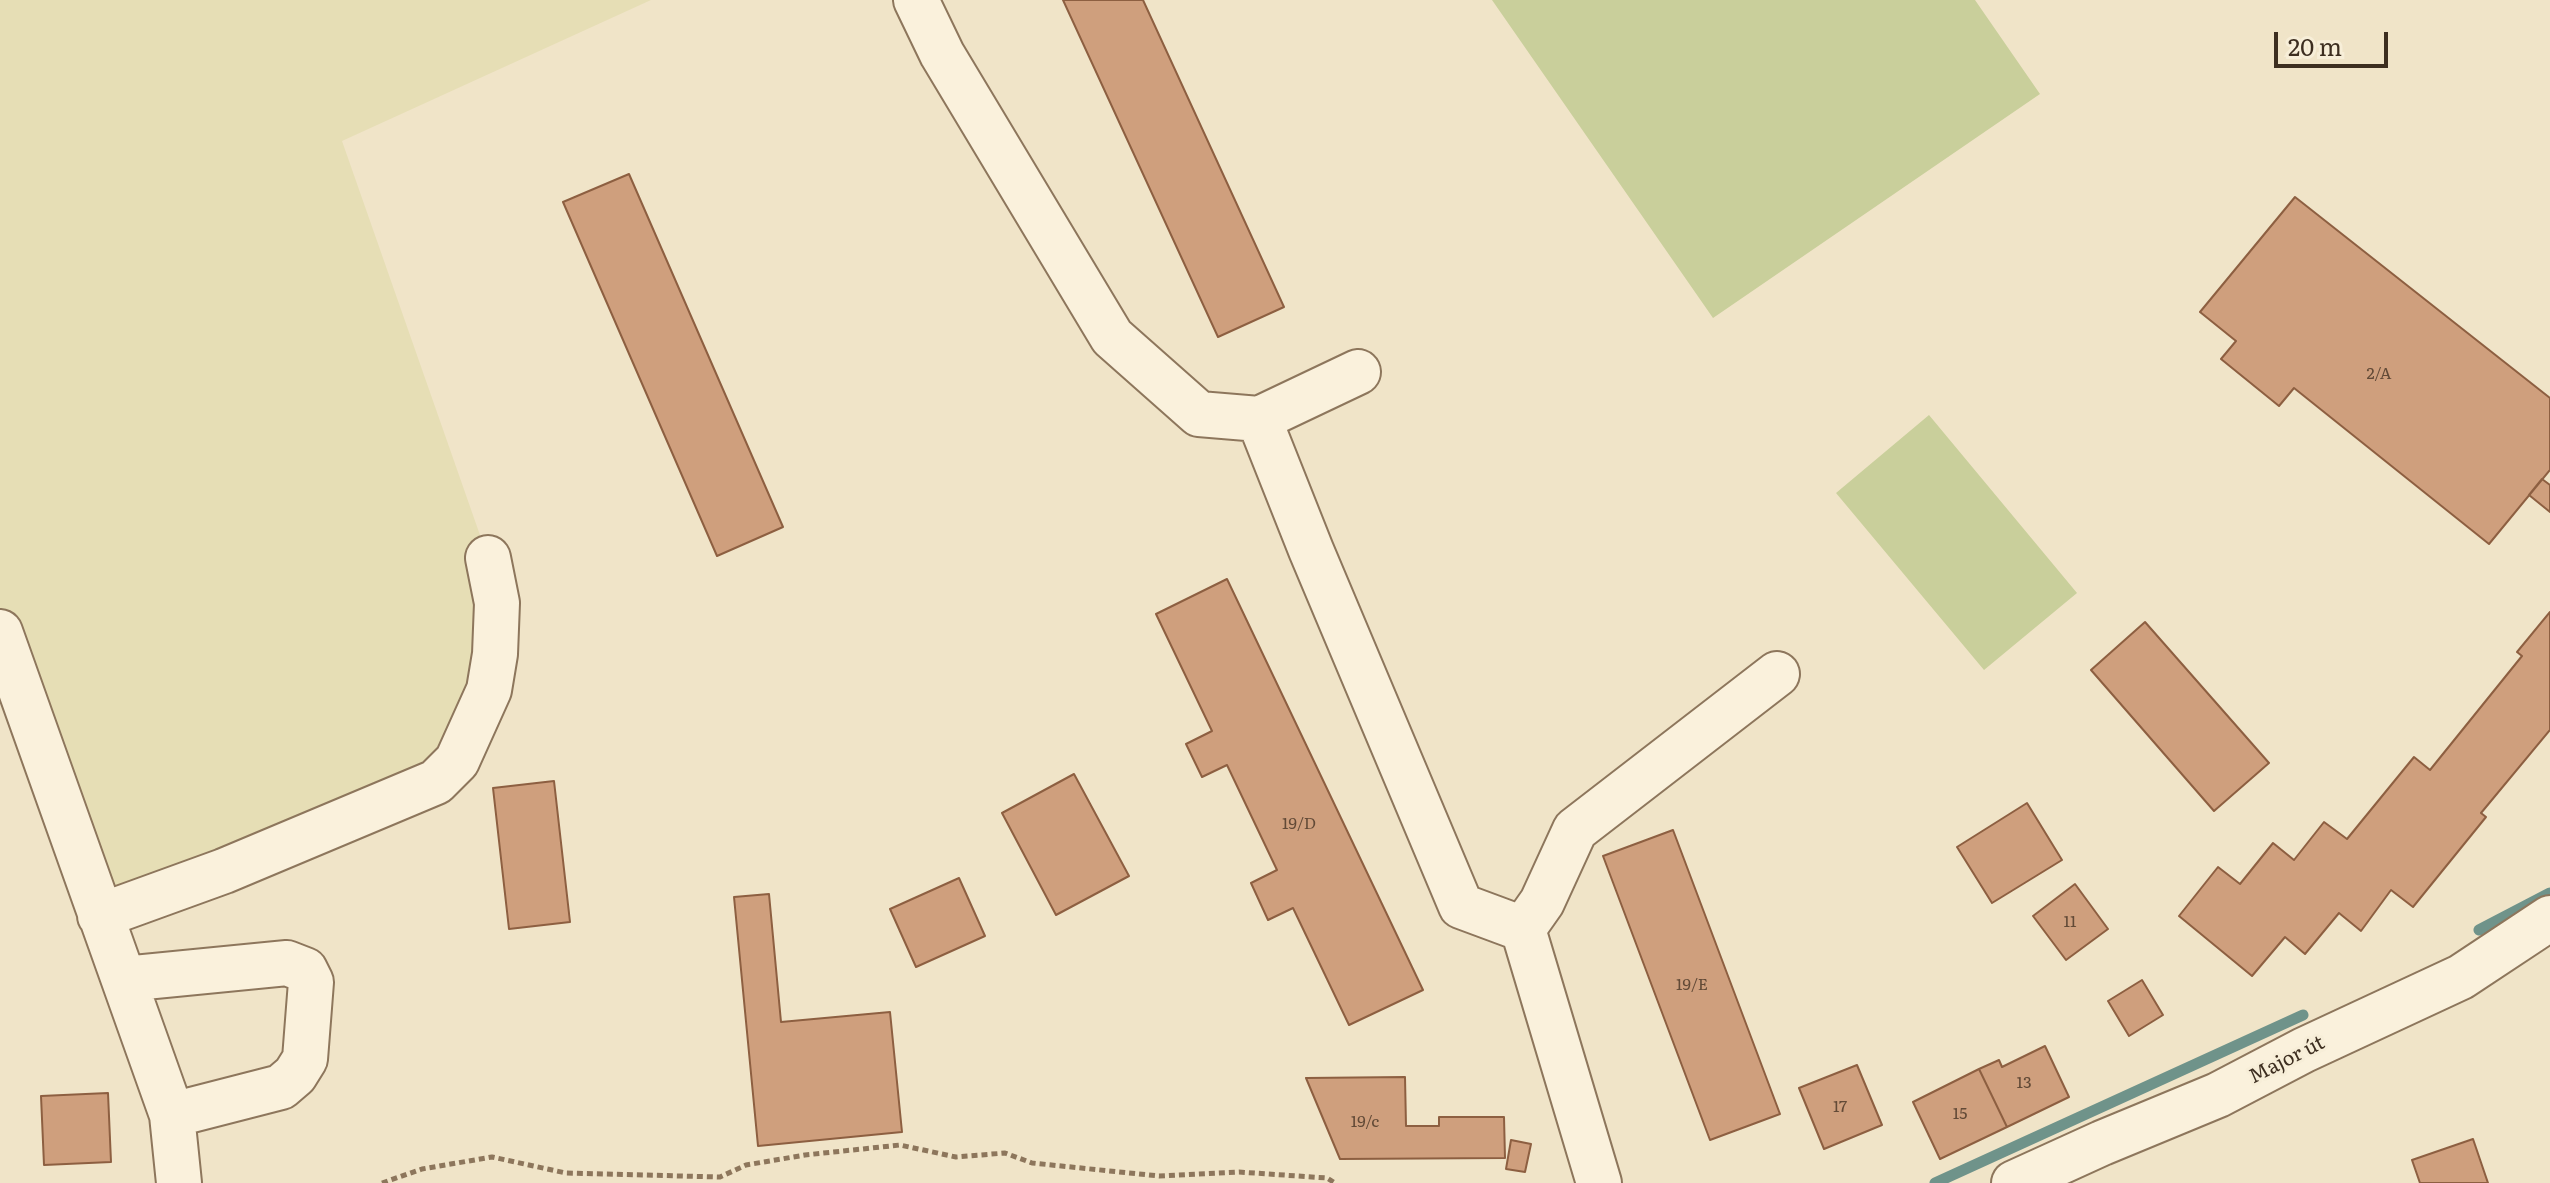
<!DOCTYPE html>
<meta charset="utf-8">
<style>
body{margin:0}
#map{position:relative;width:2550px;height:1183px;overflow:hidden;background:#f0e4c8;font-family:Literata,serif}
canvas{display:block}
.scale{position:absolute;left:2274px;top:32px;width:114px;height:36px;box-sizing:border-box;border:4px solid #3d2e20;border-top:0;padding-left:10px;font-size:24px;line-height:28px;white-space:nowrap;color:#3d2e20;-webkit-text-stroke:6px #f7eed8;paint-order:stroke}
</style>
<div id="map">
<canvas width="2550" height="1183"></canvas>
<div class="scale">20 m</div>
</div>
<script>
const g = document.querySelector('canvas').getContext('2d');
g.lineJoin = 'round';
function paint(path, color) {
  g.fillStyle = color;
  g.fill(path, 'evenodd');
}
function stroke(path, color, width, dash) {
  g.strokeStyle = color;
  g.lineWidth = width;
  g.lineCap = dash ? 'butt' : 'round';
  g.setLineDash(dash || []);
  g.stroke(path);
}
function write(font, color, halo, rows, align = 'center') {
  g.font = font + ' Literata,serif';
  g.lineWidth = 6;
  g.setLineDash([]);
  g.textBaseline = 'middle';
  g.strokeStyle = halo;
  g.fillStyle = color;
  for (const [text, x, y, turn = 0] of rows) {
    g.save();
    g.translate(x, y);
    g.rotate((+turn || 0) * Math.PI / 180);
    g.textAlign = isNaN(turn) ? turn : align;
    if (halo) g.strokeText(text, 0, 0);
    g.fillText(text, 0, 0);
    g.restore();
  }
}
const farmland = new Path2D(`
 M0 0H651L342 141 488 558 457 761 100 916 0 632Z`);
const green = new Path2D(`
 M1492 0H1975L2040 94 1713 318Z
 M1929 415 2077 593 1984 670 1836 493Z`);
const stream = new Path2D(`
 M2479 930 2550 893
 M1935 1183 2303 1015`);
const building = new Path2D(`
 M1063 0H1143L1284 307 1218 337Z
 M629 174 783 527 717 556 563 202Z
 M2295 197 2550 398V470L2489 544 2294 388 2279 406 2221 359 2236 341 2200 312Z
 M2542 479 2550 485V512L2529 495Z
 M1227 579 1423 990 1349 1025 1293 908 1268 920 1251 883 1277 870 1227 765 1202 777 1186 744 1212 731 1156 614Z
 M2550 612V730L2481 813 2486 817 2413 907 2391 890 2361 931 2339 913 2305 954 2285 937 2252 976 2179 916 2218 867 2240 884 2273 843 2294 860 2324 822 2347 839 2414 757 2430 770 2522 656 2517 652Z
 M2145 622 2269 763 2214 811 2091 670Z
 M1074 774 1129 876 1056 915 1002 813Z
 M554 781 570 922 509 929 493 788Z
 M2027 803 2062 860 1992 903 1957 847Z
 M1673 830 1780 1114 1710 1140 1603 856Z
 M959 878 985 936 916 967 890 909Z
 M2075 884 2108 929 2066 960 2033 916Z
 M769 894 781 1022 890 1012 902 1132 758 1146 734 897Z
 M2142 980 2163 1015 2129 1036 2108 1001Z
 M2045 1046 2069 1097 2007 1127 1979 1069 1999 1060 2002 1067Z
 M1857 1065 1882 1125 1824 1149 1799 1088Z
 M1979 1069 2007 1127 1940 1159 1913 1102Z
 M1405 1077 1406 1126H1439V1117H1504L1505 1158 1340 1159 1306 1078Z
 M108 1093 111 1162 44 1165 41 1096Z
 M2473 1139 2488 1183H2420L2412 1160Z
 M1511 1140 1531 1144 1525 1172 1506 1169Z`);
const path = new Path2D(`
 M382 1183 422 1169 492 1157 566 1173 720 1177 746 1165 805 1155 900 1145 956 1157 1005 1153 1032 1163 1159 1176 1239 1172 1327 1178 1335 1183`);
const minor = new Path2D(`
 M916 0 942 54 1112 337 1199 414 1259 419 1311 550 1461 906 1523 929 1599 1183
 M1259 419 1358 372
 M0 632 172 1115 179 1183
 M100 916 224 871 436 782 457 761 489 690 495 654 497 603 488 558
 M1523 929 1542 902 1575 830 1777 674
 M124 979 287 963 305 970 311 982 305 1059 295 1075 281 1087 172 1115
 M2014 1183 2102 1143 2218 1095 2304 1050 2461 977 2550 918`);
const numberNames = [
 ["2/A",2379,374],
 ["19/D",1299,824],
 ["11",2070,922],
 ["19/E",1692,985],
 ["13",2024,1083],
 ["17",1840,1107],
 ["15",1960,1114],
 ["19/c",1365,1122]
];
const streetNames = [
 ["Major út",2287,1060,-27]
];
paint(farmland, '#e6deb5');
paint(green, '#c9cf9b');
stroke(stream, '#6f938a', 11);
paint(building, '#cf9f7d');
stroke(building, '#8d5f41', 2);
stroke(minor, '#8d765c', 48);
stroke(path, '#8d765c', 5, [6, 4]);
stroke(minor, '#faf1dc', 44);
write('16px', '#624a37', null, numberNames);
write('20px', '#3d2e20', '#f7eed8', streetNames);
</script>
